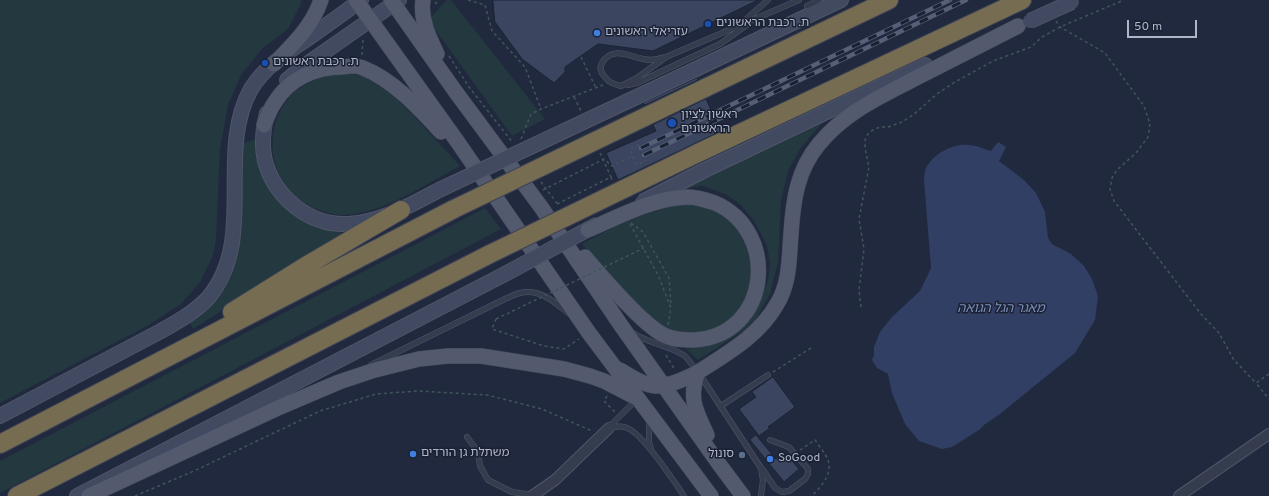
<!DOCTYPE html>
<meta charset="utf-8">
<style>
body{margin:0}
#map{position:relative;width:1269px;height:496px;overflow:hidden;background:#21293e;font-family:Overpass,sans-serif}
canvas{display:block}
.scale{position:absolute;left:1127px;top:20px;width:70px;height:18px;box-sizing:border-box;border:2px solid #b0b6ca;border-top:0;padding-left:5px;font-size:12px;line-height:14px;white-space:nowrap;color:#b0b6ca;-webkit-text-stroke:3px #1a2133;paint-order:stroke}
</style>
<div id="map">
<canvas width="1269" height="496"></canvas>
<div class="scale">50 m</div>
</div>
<script>
const g = document.querySelector('canvas').getContext('2d');
g.lineJoin = 'round';
function paint(path, color) {
  g.fillStyle = color;
  g.fill(path, 'evenodd');
}
function stroke(path, color, width, dash) {
  g.strokeStyle = color;
  g.lineWidth = width;
  g.lineCap = dash ? 'butt' : 'round';
  g.setLineDash(dash || []);
  g.stroke(path);
}
function write(font, color, halo, rows, align = 'center') {
  g.font = font + ' Overpass,"Noto Sans Hebrew",sans-serif';
  g.lineWidth = 3;
  g.setLineDash([]);
  g.textBaseline = 'middle';
  g.strokeStyle = halo;
  g.fillStyle = color;
  for (const [text, x, y, turn = 0] of rows) {
    g.save();
    g.translate(x, y);
    g.rotate((+turn || 0) * Math.PI / 180);
    g.textAlign = isNaN(turn) ? turn : align;
    if (halo) g.strokeText(text, 0, 0);
    g.fillText(text, 0, 0);
    g.restore();
  }
}
const green = new Path2D(`
 M0 0H301L302 2 288 29 262 49 241 75 228 105 220 150 216 239 213 256 200 282 181 304 147 326 0 403Z
 M447 0H451L545 119 512 136 434 28 430 18Z
 M342 72 366 77 387 90 412 114 460 166C426 184 386 212 346 215 337 216 328 213 319 210 270 193 257 131 293 93 296 90 301 87 305 85 309 82 314 78 318 77 325 74 335 74 342 72Z
 M822 123 800 149 788 171 781 201 778 262 770 294 756 319 743 331 698 360 686 349 702 347 717 342 755 309 761 297 768 280 770 263 767 246 761 234 752 218 741 205 727 195 714 190 702 186 685 188Z
 M258 138 269 184 339 230 343 236 275 277 193 329 189 321 237 247 241 225V144Z
 M689 203 721 211 740 230 753 266 748 297 732 319 710 331 682 334 664 328 640 310 582 244 634 216 651 210Z
 M485 208 501 229 0 493V461Z`);
const water = new Path2D(`
 M998 142 1006 147 999 161 1024 180 1036 193 1045 212 1048 238 1052 244 1071 254 1084 266 1092 279 1098 296 1095 320 1075 353 1000 414 984 425 979 430 952 447 942 449 919 441 905 424 892 393 888 374 877 368 872 360 874 355V347L880 332 892 317 920 291 931 268 924 180C924 176 925 171 926 168 934 153 954 143 969 145 976 145 984 149 991 151Z`);
const building = new Path2D(`
 M493 0H758L653 51 598 44 565 67V72L554 83 522 59 495 22Z
 M697 78 698 80 645 105 643 103Z
 M706 99 721 131 618 180 606 153 656 131 653 125Z
 M773 377 795 407 768 427 770 428 759 436 739 409 756 397 752 392Z
 M756 435 776 459 785 453 799 469 784 482 750 440Z`);
const path = new Path2D(`
 M468 0 485 5 492 31 525 67 541 109
 M435 4 439 0
 M1056 21 1060 27 1105 53 1144 106 1150 124 1148 137 1136 153 1117 170 1112 178 1110 189 1114 201 1201 314 1219 333 1234 360 1256 383
 M362 55 363 38
 M449 56 469 87 513 143
 M581 57 596 88
 M574 97 581 111
 M521 139 531 114 541 109 603 85
 M639 145 630 149 637 165 646 160
 M600 153 611 177
 M541 182 559 206
 M543 190 604 159 612 166 633 156
 M557 204 611 177 612 180
 M631 223 643 232 669 278 671 305
 M630 224 658 275 671 308 668 325
 M861 307 859 290 864 249 859 219 869 167 865 148V140L868 134 874 129 881 127H888L902 122 913 115 937 94 955 82 993 61 1031 47 1042 37 1060 27 1124 0
 M496 319 492 329 544 346 564 349 579 339
 M666 355 675 370
 M773 372 811 348
 M1269 374 1256 383 1269 399
 M607 396 604 401 615 412
 M800 450 815 440C819 446 825 453 828 460 833 474 821 486 812 496
 M135 496 194 471 320 411 376 394 418 391 487 395 542 409 592 431`);
const lane = new Path2D(`
 M807 6 819 0
 M743 22 768 0
 M666 57C659 59 652 61 644 59 631 57 612 45 602 63 599 68 601 73 605 77 609 83 614 84 621 86L637 78 666 57 799 0
 M628 85 637 83 720 44 748 24
 M633 333C649 344 673 346 686 357 690 362 694 367 698 372L761 468 763 480 761 496
 M371 365 505 299C510 297 515 294 520 293 539 288 555 302 568 313
 M721 406 768 375
 M649 420V443L651 449
 M609 427 637 399
 M609 428C615 427 621 425 627 428 642 433 674 481 684 496
 M467 437 478 452 480 466 488 480 512 492 532 495
 M763 470 775 488 782 492 789 491 805 479 808 474V469L789 447 770 440`);
const street = new Path2D(`
 M532 496 555 480 609 428
 M1179 496 1269 434`);
const secondary = new Path2D(`
 M696 69 841 0
 M287 80 304 66 399 0
 M267 113C263 129 261 145 265 161 275 198 310 226 348 224 381 222 411 205 439 190
 M705 170 925 65
 M0 416 161 331C177 322 195 312 208 298 258 239 215 153 251 89 264 67 289 51 310 37 327 25 344 13 361 0
 M77 496 505 274`);
const primary = new Path2D(`
 M356 0 457 141 589 333 711 496
 M391 0 455 91 541 207 620 324 719 464 743 496
 M423 0C420 19 429 37 437 54
 M274 64C293 44 312 27 321 0
 M264 125C267 117 270 109 275 102 289 79 315 67 342 67 349 66 357 65 363 68 392 79 420 109 441 132
 M585 257C601 276 618 295 636 313 645 321 653 330 664 335 673 340 684 340 694 340 770 336 781 232 715 203
 M620 370C630 376 643 385 655 386 669 387 692 376 703 369 731 351 760 334 777 304 790 283 789 258 791 234 793 201 797 170 819 144 846 111 882 96 918 77 951 60 985 43 1018 26
 M698 372C688 399 696 411 707 435
 M89 496 278 408 339 382 375 370 419 359 448 356H481L564 369 590 376 604 381 635 397`);
const highway = new Path2D(`
 M705 88 889 0
 M698 153 1022 0
 M232 312 309 264 401 210
 M0 444 454 209
 M17 496 490 254`);
const rail = new Path2D(`
 M641 148 950 0
 M644 155 966 0`);
const pathBridge = new Path2D(`
 M496 319 644 248`);
const secondaryBridge = new Path2D(`
 M1030 21 1072 2
 M439 190 696 69
 M642 202 705 170
 M505 274 598 224`);
const primaryBridge = new Path2D(`
 M588 230C620 216 653 198 688 197 697 197 706 200 715 203`);
const highwayBridge = new Path2D(`
 M454 209 705 88
 M490 254 698 153`);
const markers = [
 [708,24,4,"#1a4fb4"],
 [597,33,4,"#3f7fe0"],
 [265,63,4,"#1a4fb4"],
 [672,123,5,"#1a4fb4"],
 [413,454,4,"#3f7fe0"],
 [742,455,4,"#5c6f8a"],
 [770,459,4,"#3f7fe0"]
];
const poiNames = [
 ["ת. רכבת הראשונים",716,24],
 ["עזריאלי ראשונים",605,33],
 ["ת. רכבת ראשונים",273,63],
 ["ראשון לציון",681,116],
 ["הראשונים",681,130],
 ["משתלת גן הורדים",421,454],
 ["סונול",734,455,"right"],
 ["SoGood",778,459]
];
const waterNames = [
 ["מאגר הגל הגואה",1001,309]
];
paint(green, '#23383f');
paint(water, '#313f65');
paint(building, '#3c455f');
stroke(building, '#1c2335', 1);
stroke(lane, '#505669', 6);
stroke(street, '#505669', 12);
stroke(secondary, '#505669', 16);
stroke(primary, '#3e4557', 16);
stroke(highway, '#3d4356', 20);
stroke(path, '#41555c', 1.5, [3, 3]);
stroke(lane, '#353c4e', 5);
stroke(street, '#353c4e', 10);
stroke(secondary, '#424a62', 14);
stroke(primary, '#535a6e', 15);
stroke(highway, '#756c51', 18);
stroke(rail, '#565f76', 4.5);
stroke(rail, '#1a2133', 3, [9]);
stroke(secondaryBridge, '#505669', 16, []);
stroke(primaryBridge, '#3e4557', 16, []);
stroke(highwayBridge, '#3d4356', 20, []);
stroke(pathBridge, '#41555c', 1.5, [3, 3]);
stroke(secondaryBridge, '#424a62', 14);
stroke(primaryBridge, '#535a6e', 15);
stroke(highwayBridge, '#756c51', 18);
for (const [x, y, r, color] of markers) {
  const dot = new Path2D();
  dot.arc(x, y, r, 0, 2 * Math.PI);
  g.fillStyle = color;
  g.fill(dot);
  stroke(dot, '#1a2133', 1.5);
}
write('12px', '#b0b6ca', '#1a2133', poiNames, 'left');
write('italic 13px', '#7d8eb8', '#1a2133', waterNames);
</script>
